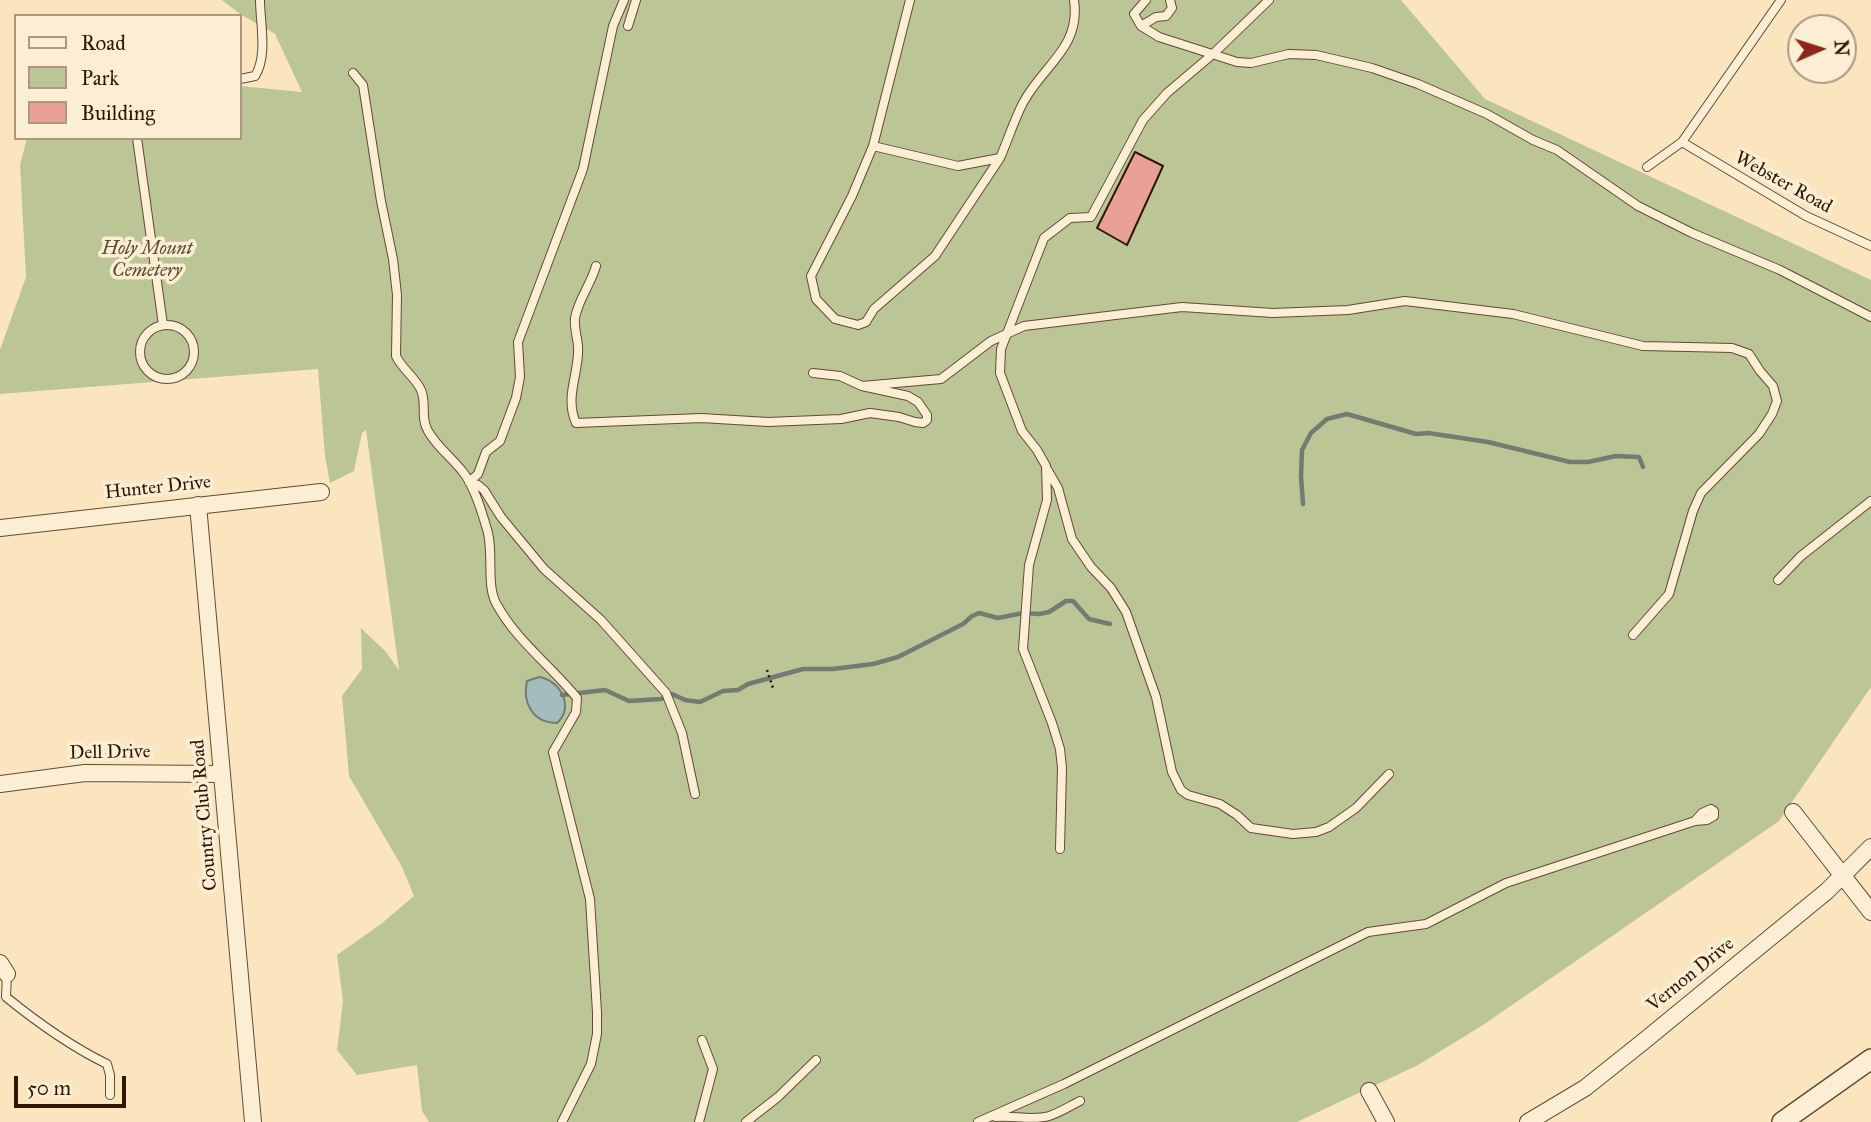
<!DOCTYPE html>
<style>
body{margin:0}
#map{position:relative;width:1871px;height:1122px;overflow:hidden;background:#fae5bf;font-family:"IM FELL Great Primer",serif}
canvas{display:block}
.legend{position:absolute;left:14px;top:14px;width:228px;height:126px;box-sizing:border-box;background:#fceed5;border:2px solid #aa9881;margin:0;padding:9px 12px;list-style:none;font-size:21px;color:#301704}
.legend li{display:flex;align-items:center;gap:14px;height:35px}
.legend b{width:35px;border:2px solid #aa9881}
.north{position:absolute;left:1787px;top:14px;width:70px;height:70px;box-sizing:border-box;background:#fceed5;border:2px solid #aa9881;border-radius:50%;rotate:87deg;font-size:19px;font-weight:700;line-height:28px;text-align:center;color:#301704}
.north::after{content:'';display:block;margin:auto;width:24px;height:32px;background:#8f2418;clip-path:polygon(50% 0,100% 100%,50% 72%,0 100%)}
.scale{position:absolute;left:14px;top:1076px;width:112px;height:32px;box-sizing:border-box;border:4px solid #301704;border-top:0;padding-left:9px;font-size:21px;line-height:24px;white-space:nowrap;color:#301704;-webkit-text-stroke:5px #fceed5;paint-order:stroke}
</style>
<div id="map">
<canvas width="1871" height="1122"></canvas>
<ul class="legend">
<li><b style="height:9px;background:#fceed5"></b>Road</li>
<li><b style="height:19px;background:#bbc595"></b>Park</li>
<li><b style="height:19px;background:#eaa195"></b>Building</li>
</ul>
<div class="north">N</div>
<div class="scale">50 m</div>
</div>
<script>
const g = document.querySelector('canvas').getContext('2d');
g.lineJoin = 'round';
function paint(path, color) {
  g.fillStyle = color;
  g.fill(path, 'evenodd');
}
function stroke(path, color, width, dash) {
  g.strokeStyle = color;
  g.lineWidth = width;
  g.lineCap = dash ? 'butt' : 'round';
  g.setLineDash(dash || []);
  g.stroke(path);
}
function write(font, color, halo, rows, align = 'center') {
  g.font = font + ' "IM FELL Great Primer",serif';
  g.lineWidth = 7;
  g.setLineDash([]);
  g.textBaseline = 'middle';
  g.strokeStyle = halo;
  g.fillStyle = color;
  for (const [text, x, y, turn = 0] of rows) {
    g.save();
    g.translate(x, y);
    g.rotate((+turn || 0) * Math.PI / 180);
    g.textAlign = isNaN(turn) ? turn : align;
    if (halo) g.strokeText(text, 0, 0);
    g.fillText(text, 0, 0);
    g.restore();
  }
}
const green = new Path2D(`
 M222 0H1401L1485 99 1871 280V687L1779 821 1483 1025 1418 1065 1297 1122H429L422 1111 417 1065 357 1075 337 1050 343 1001 337 955 381 924 414 896 402 867 349 776 342 696 362 669 361 628 385 651 399 670 366 430 362 433 354 471 330 483 325 456 318 369 0 394V350L26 277 20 165 27 138H240V86L302 92 275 34 240 14Z`);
const water = new Path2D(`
 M539 677C560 680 575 707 557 723 533 723 522 703 527 681Z`);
const stream = new Path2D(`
 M1303 504 1301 476 1302 450 1311 433 1327 419 1347 414 1416 434 1428 433 1488 442 1570 462H1588L1616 456 1639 457 1643 467
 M562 695 605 690 629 701 661 699 672 694 685 700 700 702 723 691 738 690 748 684 803 669H833L873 664 898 657 963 624 972 616 979 613 998 618 1023 613 1039 614 1049 612 1066 601H1073L1089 619 1110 624`);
const building = new Path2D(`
 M1135 152 1163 166 1127 245 1097 228Z`);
const path = new Path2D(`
 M767 670 773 688`);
const service = new Path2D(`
 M1170 0 1172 8 1166 16 1156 17 1141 26 1159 37 1237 62 1251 63 1289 54 1316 55 1372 68 1418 84 1487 114 1533 140 1557 150 1638 206 1692 233 1780 270 1871 317
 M628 26 636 0
 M1141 26 1134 14 1146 0
 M353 73 363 85 381 201 393 259 397 295 396 356C402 369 415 377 421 390 427 403 420 418 428 431 437 447 452 458 463 472 474 486 481 509 486 526 495 551 485 585 497 605 517 641 551 666 577 698L576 712 553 752 590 899 597 1012V1034L591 1064 562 1122
 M240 79 255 76C268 56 260 22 260 0
 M137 138 163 325
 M1682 142 1806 216 1871 246
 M873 146 958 166 1000 158 935 256 874 309 866 322 858 325 835 319 816 299 811 276 852 196 873 146 910 0
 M1000 158C1008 140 1014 120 1023 103 1043 65 1081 48 1074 0
 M1647 167 1682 142 1781 0
 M596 266C591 284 578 300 575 318 574 328 577 336 578 346 580 372 564 396 576 423L701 418 768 422 841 419 870 413 899 417 915 422 923 423 927 420V415L918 402 908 396 862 386 840 376 813 373
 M140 352a27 27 0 1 1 54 0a27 27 0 1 1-54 0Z
 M862 386 941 379 991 341 1024 326 1182 307 1273 313 1348 310 1405 301 1513 314 1643 346 1732 348 1749 354 1760 371 1773 386 1777 401 1772 414 1759 434 1701 493 1693 511 1669 594 1633 635
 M1047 469 1058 488 1072 539 1091 567 1111 588 1126 612 1156 697 1172 772 1181 790 1188 795 1220 804 1237 815 1251 828 1293 834 1316 832 1329 827 1356 808 1389 774
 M469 482 478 474 486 452 500 441 516 398 520 377 518 342 583 169 613 26 624 0
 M469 482 478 485 484 490 501 517 544 569 601 620 666 693 682 733 695 794
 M1778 580 1801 556 1871 501
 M1060 849 1062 768 1060 749 1052 723 1023 649 1029 565 1047 500 1046 466 1037 450 1022 431 1000 373 1001 349 1044 238 1070 218 1091 217 1143 120 1167 93 1213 54 1269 0
 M7 974 6 997C38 1023 70 1046 107 1064L110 1075V1095
 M996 1117C1013 1115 1032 1121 1049 1116 1059 1113 1070 1106 1080 1101
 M699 1122 713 1069 702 1040
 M746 1122 778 1097 816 1060
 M978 1122 1064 1084 1368 932 1426 924 1506 883 1695 821 1707 820 1714 816V811L1711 809 1702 813 1695 821`);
const minor = new Path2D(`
 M198 505 253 1122
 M0 528 321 492
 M0 784 85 773 222 774
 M1793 812 1871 912
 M0 963 7 974
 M1369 1091 1386 1122
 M1528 1122 1585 1088 1644 1041 1827 891 1871 847`);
const tertiary = new Path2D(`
 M1782 1122 1871 1059`);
const streetNames = [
 ["Webster Road",1783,183,29],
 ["Hunter Drive",158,488,-6],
 ["Dell Drive",110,753,-1],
 ["Country Club Road",205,815,-95],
 ["Vernon Drive",1691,975,-39]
];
const parkNames = [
 ["Holy Mount",147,249],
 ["Cemetery",147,271]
];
paint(green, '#bbc595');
paint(water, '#a2bdbb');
stroke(water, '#747b72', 2);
stroke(stream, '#747b72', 4.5);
paint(building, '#eaa195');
stroke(building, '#301704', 2);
stroke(service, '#624a33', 10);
stroke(minor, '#624a33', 18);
stroke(tertiary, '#624a33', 22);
stroke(path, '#301704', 2.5, [2, 3.5]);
stroke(service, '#fceed5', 8);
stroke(minor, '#fceed5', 16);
stroke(tertiary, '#fceed5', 19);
write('19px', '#301704', '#fceed5', streetNames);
write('italic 19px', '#5a4b30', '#fceed5', parkNames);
</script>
